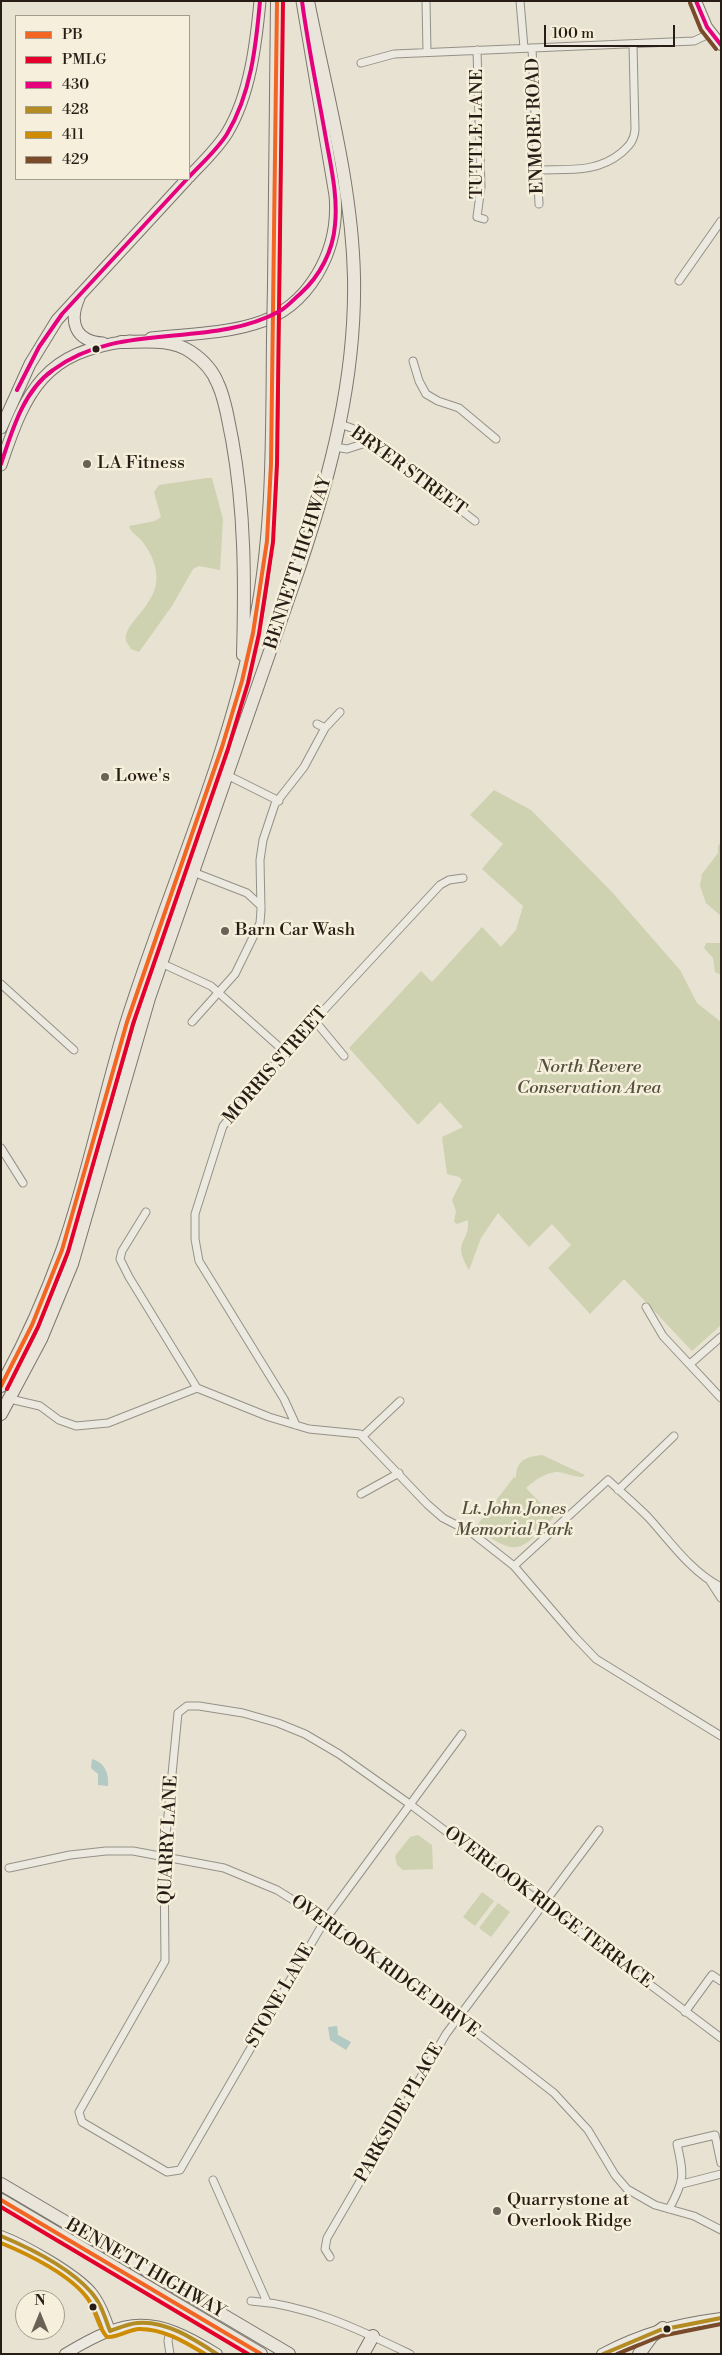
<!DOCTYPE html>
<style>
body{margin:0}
#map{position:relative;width:722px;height:2355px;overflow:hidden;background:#e7e2d1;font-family:"Libre Bodoni",serif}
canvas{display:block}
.frame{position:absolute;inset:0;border:2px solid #281d16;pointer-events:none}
.legend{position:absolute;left:15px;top:15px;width:175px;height:165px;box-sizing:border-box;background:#f5efdb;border:1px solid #a39b8c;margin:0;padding:6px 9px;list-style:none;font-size:15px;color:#281d16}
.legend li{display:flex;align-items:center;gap:10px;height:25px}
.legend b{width:25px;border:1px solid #a39b8c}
.north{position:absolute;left:15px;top:2290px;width:50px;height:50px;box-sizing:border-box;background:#f5efdb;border:1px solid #a39b8c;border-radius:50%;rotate:0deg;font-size:14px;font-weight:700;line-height:20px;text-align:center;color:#281d16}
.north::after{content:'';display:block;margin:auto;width:18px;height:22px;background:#6b6257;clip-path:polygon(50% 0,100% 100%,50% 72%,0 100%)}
.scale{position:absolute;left:544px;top:25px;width:131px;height:22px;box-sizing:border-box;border:2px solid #281d16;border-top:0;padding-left:6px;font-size:15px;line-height:18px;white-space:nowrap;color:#281d16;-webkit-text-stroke:4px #f5efdb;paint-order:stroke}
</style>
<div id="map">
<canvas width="722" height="2355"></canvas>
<div class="frame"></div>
<ul class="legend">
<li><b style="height:6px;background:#f26522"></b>PB</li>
<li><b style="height:6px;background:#e4002b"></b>PMLG</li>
<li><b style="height:6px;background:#e5007d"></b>430</li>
<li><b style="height:6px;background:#b48c24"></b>428</li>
<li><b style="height:6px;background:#ce8b04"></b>411</li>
<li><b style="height:6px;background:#7a4b2a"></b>429</li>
</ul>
<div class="north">N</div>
<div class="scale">100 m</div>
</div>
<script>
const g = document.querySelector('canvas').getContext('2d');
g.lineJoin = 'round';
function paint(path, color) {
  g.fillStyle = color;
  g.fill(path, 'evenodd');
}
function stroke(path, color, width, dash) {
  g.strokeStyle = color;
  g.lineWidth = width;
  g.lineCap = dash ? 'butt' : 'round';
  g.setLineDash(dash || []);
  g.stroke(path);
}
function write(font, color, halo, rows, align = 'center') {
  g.font = font + ' "Libre Bodoni",serif';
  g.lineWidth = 5;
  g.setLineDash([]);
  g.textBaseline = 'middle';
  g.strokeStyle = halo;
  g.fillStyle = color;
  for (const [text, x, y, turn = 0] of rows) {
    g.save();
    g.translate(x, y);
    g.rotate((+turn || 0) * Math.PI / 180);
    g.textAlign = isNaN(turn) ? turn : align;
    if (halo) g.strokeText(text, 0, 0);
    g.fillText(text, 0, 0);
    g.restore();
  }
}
const green = new Path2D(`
 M207 478H212L223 519 220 570 199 566 193 569 172 606 139 652 131 649 126 641C122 622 161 605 156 572 155 561 148 548 141 540 137 535 131 533 129 526L155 521 161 517 154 492 159 485Z
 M494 790 531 810 611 891 680 970 697 1003 721 1022V1325L692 1351 624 1279 590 1314 548 1268 571 1245 552 1224 529 1247 498 1213 481 1238 469 1270C451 1240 470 1244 468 1220L457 1224 454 1222 456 1211 452 1200 462 1180 459 1177 447 1174 442 1137 463 1127 440 1102 418 1125 349 1048 421 971 432 982 482 927 501 947 516 930 523 906 482 869 503 844 470 815Z
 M721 842V916L706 903 700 886 702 874 718 853V846Z
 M706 943H721V975L715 972 713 958 704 948Z
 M542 1455 585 1475 582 1477C574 1477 567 1473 558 1472 548 1471 533 1481 526 1488L554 1517C518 1553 519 1557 475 1528L514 1477 516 1478C516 1460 526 1457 542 1455Z
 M418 1835 432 1845 433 1869 403 1870 397 1865 395 1856 410 1837Z
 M482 1892 494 1901 475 1926 463 1917Z
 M498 1903 510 1912 491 1937 479 1928Z`);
const water = new Path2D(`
 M92 1759C105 1763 109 1773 108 1786L98 1785V1774L91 1768Z
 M337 2026 338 2035 351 2042 346 2050 330 2040 328 2027Z`);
const street = new Path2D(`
 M426 1 427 52
 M520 1 524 48
 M532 48 539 204
 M477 50 481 187 477 217 484 219
 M361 63 394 54 694 41 711 33
 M538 170C568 169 597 173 621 153 629 146 634 141 635 130L633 44
 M679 281 721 221
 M413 361 419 381 426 394 438 401 459 408 496 439
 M340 424 357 430 475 521
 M335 447 347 449 372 441
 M317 724 325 728
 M227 775 279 801
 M193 872 247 893 261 906
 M161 963 211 986 285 1052
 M1 984 74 1050
 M315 1021 344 1056
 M192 1022 235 974 260 923 261 910 260 860 263 840 275 804 304 767 325 728 340 712
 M1 1148 23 1183
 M146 1212 122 1251 120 1259 129 1277 197 1388
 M646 1307 663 1336 721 1398
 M690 1364 721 1337
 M10 1399 40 1406 59 1420 76 1426 108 1423 197 1388 269 1417 309 1429 360 1434 427 1504 443 1518 472 1533 514 1566 575 1637 596 1659 721 1736
 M296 1425 284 1399 199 1261 195 1239V1214L223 1126 285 1052 440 885 449 880 463 878
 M363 1436 400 1401
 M618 1490 674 1436
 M361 1494 399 1473
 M514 1566 608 1480C621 1492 635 1504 648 1517 670 1541 691 1572 721 1587
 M710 1581 721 1598
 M462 1734 325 1920 180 2170 167 2172 82 2122 79 2112 165 1961 164 1856 178 1713 187 1706H199L243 1713 278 1723 305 1734 339 1754 411 1805 721 2038
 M9 1868 70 1855 106 1851H133L224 1868 277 1890 325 1920 405 1977 554 2093 588 2130 615 2175 627 2189 655 2205 694 2216 721 2230
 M685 2012 712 1975 721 1981
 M213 2180 267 2302
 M682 2184 721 2174
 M669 2209C685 2180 684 2175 677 2144L715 2135 721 2163
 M330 2257 325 2249 327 2238 446 2034 599 1830
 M251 2301C309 2305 358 2329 410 2354
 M170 2330 168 2341 170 2354`);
const secondary = new Path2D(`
 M696 1 707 27 721 45
 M1 2236C25 2245 74 2273 91 2292 100 2303 105 2317 110 2331
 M65 2354C128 2316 153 2314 217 2354
 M602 2354C642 2333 676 2324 721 2318`);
const primary = new Path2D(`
 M189 177C202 163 217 149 227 133 250 95 256 44 260 1
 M79 298C69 321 74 341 103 343
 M151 338C185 334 221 334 254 324 310 308 340 250 335 195L302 1
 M1 428 30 364 57 320 187 179
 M1 465C26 390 44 351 130 341`);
const highway = new Path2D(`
 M274 285 277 1
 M121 342C145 342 171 338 191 352 203 360 213 371 218 384 226 401 228 421 232 439 245 511 245 582 243 655
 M1 1386C25 1343 45 1298 62 1251 88 1177 103 1099 126 1024 167 894 225 767 253 633 274 536 272 436 273 338
 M1 1414 41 1339 72 1264 149 998 299 568C331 473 356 378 354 277 352 184 326 92 308 1
 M1 2184 289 2354
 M1 2200 261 2354
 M363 2354 373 2336
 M639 2354 652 2336 663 2328`);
const highwayBridge = new Path2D(`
 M273 338 274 285`);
const bus1 = new Path2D(`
 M1 1386 32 1325 62 1250 127 1022 222 747 242 681 253 633 267 541 271 464 277 1
 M1 2200 261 2354`);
const bus2 = new Path2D(`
 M7 1389 38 1327 68 1252 133 1024 228 749 248 683 259 634 273 542 277 464 283 1
 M1 2207 248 2354`);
const bus3 = new Path2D(`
 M696 1 707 27 721 45
 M189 177C202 163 217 150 227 134 251 94 256 46 260 1
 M17 390 39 347 62 314 187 179
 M1 464C12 431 23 391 53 370 120 320 209 350 280 311 287 307 294 299 300 294 320 276 333 251 335 225 338 196 331 167 326 139 318 93 308 47 302 1`);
const bus4 = new Path2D(`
 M1 2236C32 2249 69 2267 91 2292 101 2303 105 2318 110 2331
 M110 2331C119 2328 127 2324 137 2323 165 2320 194 2339 217 2354
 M603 2354 660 2330 721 2318`);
const bus5 = new Path2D(`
 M1 2243C28 2254 71 2275 88 2299 96 2310 98 2328 107 2337 117 2338 128 2330 138 2329 162 2328 185 2342 205 2354`);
const bus6 = new Path2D(`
 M690 3 701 30 716 49
 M617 2354 661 2336 721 2324`);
const markers = [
 [96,349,4.5,"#281d16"],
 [87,464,5,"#6b6257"],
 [105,777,5,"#6b6257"],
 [225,931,5,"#6b6257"],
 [497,2211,5,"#6b6257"],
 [93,2307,4.5,"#281d16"],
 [667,2329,4.5,"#281d16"]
];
const streetNames = [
 ["ENMORE ROAD",536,126,-92],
 ["TUTTLE LANE",478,134,-90],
 ["BRYER STREET",408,472,36],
 ["BENNETT HIGHWAY",299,563,-72],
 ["MORRIS STREET",276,1066,-49],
 ["QUARRY LANE",169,1840,-87],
 ["OVERLOOK RIDGE TERRACE",548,1908,37],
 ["OVERLOOK RIDGE DRIVE",385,1967,36],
 ["STONE LANE",281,1996,-60],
 ["PARKSIDE PLACE",400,2113,-60],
 ["BENNETT HIGHWAY",145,2269,30]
];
const poiNames = [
 ["LA Fitness",97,464],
 ["Lowe's",115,777],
 ["Barn Car Wash",235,931],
 ["Quarrystone at",507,2201],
 ["Overlook Ridge",507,2222]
];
const parkNames = [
 ["North Revere",589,1068],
 ["Conservation Area",589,1089],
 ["Lt. John Jones",514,1510],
 ["Memorial Park",514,1531]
];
paint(green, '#ced2b0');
paint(water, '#b3c9c4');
stroke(street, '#959187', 9);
stroke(secondary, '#7b766d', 12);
stroke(primary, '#7b766d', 13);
stroke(highway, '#7b766d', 14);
stroke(street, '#ece9e0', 7);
stroke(secondary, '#ece9e0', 10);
stroke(primary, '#e9e5db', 11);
stroke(highway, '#e9e5db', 12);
stroke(highwayBridge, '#7b766d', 14, []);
stroke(highwayBridge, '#e9e5db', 12);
stroke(bus1, '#f26522', 4);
stroke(bus2, '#e4002b', 4);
stroke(bus3, '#e5007d', 4);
stroke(bus4, '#b48c24', 4);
stroke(bus5, '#ce8b04', 4);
stroke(bus6, '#7a4b2a', 4);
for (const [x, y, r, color] of markers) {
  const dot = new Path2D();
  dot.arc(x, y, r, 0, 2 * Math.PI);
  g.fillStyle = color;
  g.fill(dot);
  stroke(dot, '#f5efdb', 2);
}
write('18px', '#281d16', '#f5efdb', streetNames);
write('18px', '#281d16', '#f5efdb', poiNames, 'left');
write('italic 18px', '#544f3c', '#f5efdb', parkNames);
</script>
